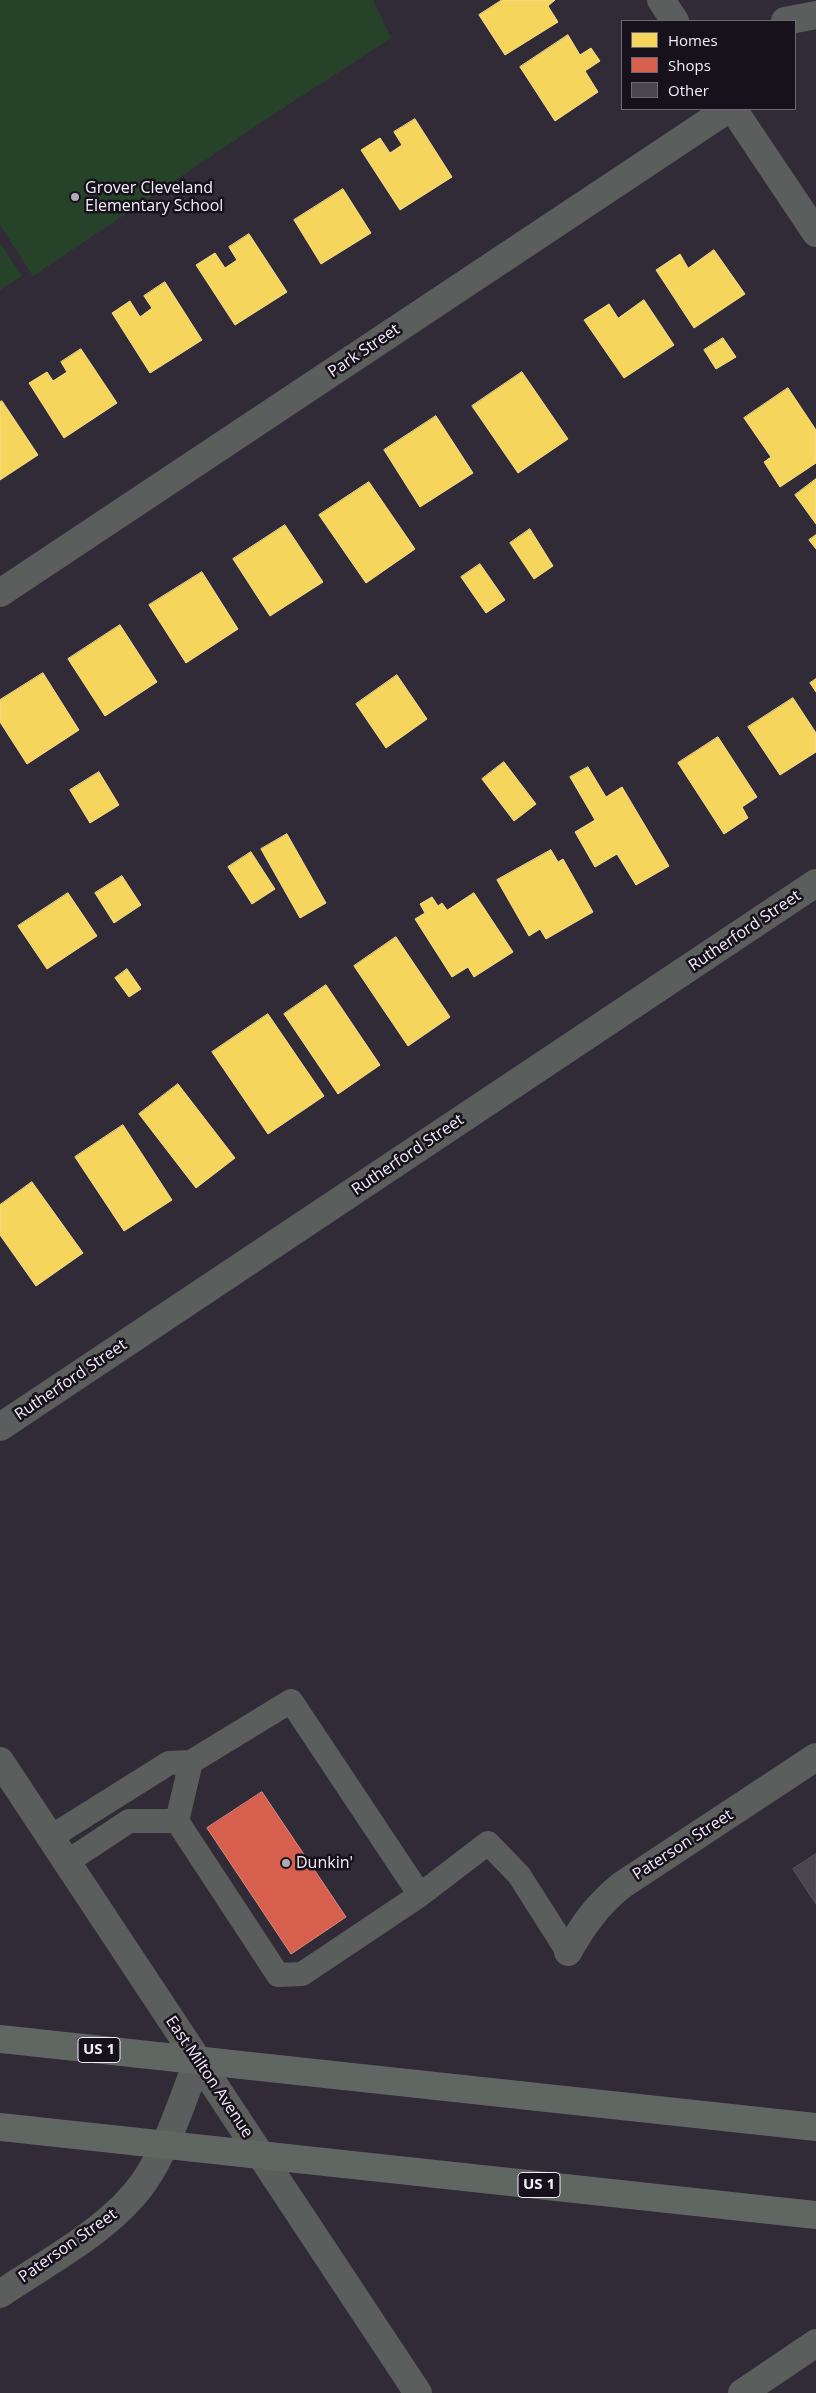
<!DOCTYPE html>
<style>
body{margin:0}
#map{position:relative;width:816px;height:2393px;overflow:hidden;background:#312b37;font-family:"Open Sans",sans-serif}
canvas{display:block}
.legend{position:absolute;left:621px;top:20px;width:175px;height:90px;box-sizing:border-box;background:#16111b;border:1px solid #6f6975;margin:0;padding:6px 9px;list-style:none;font-size:15px;color:#f4edfc}
.legend li{display:flex;align-items:center;gap:10px;height:25px}
.legend b{width:25px;border:1px solid #6f6975}
</style>
<div id="map">
<canvas width="816" height="2393"></canvas>
<ul class="legend">
<li><b style="height:14px;background:#f6d55c"></b>Homes</li>
<li><b style="height:14px;background:#d6604d"></b>Shops</li>
<li><b style="height:14px;background:#4a454f"></b>Other</li>
</ul>
</div>
<script>
const g = document.querySelector('canvas').getContext('2d');
g.lineJoin = 'round';
function paint(path, color) {
  g.fillStyle = color;
  g.fill(path, 'evenodd');
}
function stroke(path, color, width, dash) {
  g.strokeStyle = color;
  g.lineWidth = width;
  g.lineCap = dash ? 'butt' : 'round';
  g.setLineDash(dash || []);
  g.stroke(path);
}
function write(font, color, halo, rows, align = 'center') {
  g.font = font + ' "Open Sans",sans-serif';
  g.lineWidth = 5;
  g.setLineDash([]);
  g.textBaseline = 'middle';
  g.strokeStyle = halo;
  g.fillStyle = color;
  for (const [text, x, y, turn = 0] of rows) {
    g.save();
    g.translate(x, y);
    g.rotate((+turn || 0) * Math.PI / 180);
    g.textAlign = isNaN(turn) ? turn : align;
    if (halo) g.strokeText(text, 0, 0);
    g.fillText(text, 0, 0);
    g.restore();
  }
}
const green = new Path2D(`
 M0 0H373L391 38 268 118 33 276 0 225Z
 M0 243 22 276 0 290Z`);
const homes = new Path2D(`
 M502 0H555L548 6 558 22 505 55 479 15Z
 M568 35 580 55 591 48 600 61 585 71 598 92 555 121 520 67Z
 M415 119 452 177 400 210 361 150 380 138 390 153 402 145 394 132Z
 M343 189 371 233 321 264 294 220Z
 M249 234 287 292 235 325 196 265 215 253 225 268 237 260 229 247Z
 M714 250 745 294 694 328 656 270 680 254 688 268Z
 M165 282 202 340 150 373 112 313 130 301 140 317 152 308 144 296Z
 M644 300 674 345 624 378 584 320 609 304 618 318Z
 M723 338 736 357 716 369 704 350Z
 M81 349 117 403 64 438 29 383 47 372 53 381 67 372 61 362Z
 M522 372 568 439 518 473 472 406Z
 M788 388 816 430V463L780 487 764 462 771 457 744 418Z
 M2 401 38 455 0 480V402Z
 M436 416 473 473 420 507 384 450Z
 M816 479V524L795 495Z
 M369 482 415 549 366 583 319 515Z
 M285 525 323 582 270 616 233 559Z
 M530 529 553 566 534 579 510 543Z
 M816 535V549L809 540Z
 M480 564 505 600 486 613 461 577Z
 M202 572 238 629 186 663 149 605Z
 M120 625 157 682 105 716 68 659Z
 M43 673 79 730 27 764 0 722V700Z
 M397 675 427 719 386 748 356 704Z
 M816 679V692L810 683Z
 M793 698 816 733V752L780 775 748 727Z
 M718 737 757 797 742 807 748 818 724 834 678 763Z
 M504 762 536 804 514 821 482 779Z
 M588 767 606 797 622 787 669 866 636 885 617 854 595 867 575 832 595 820 570 777Z
 M99 772 119 805 90 823 70 790Z
 M287 834 326 903 300 918 261 849Z
 M551 850 558 862 563 859 593 912 546 939 540 929 529 936 497 880Z
 M251 852 275 889 252 904 228 867Z
 M122 876 141 905 114 923 95 893Z
 M68 893 97 936 47 969 18 926Z
 M474 893 513 952 474 977 468 967 452 977 415 919 425 913 420 904 432 897 438 906 442 903 447 910Z
 M396 937 450 1017 408 1046 354 966Z
 M127 969 141 989 129 997 115 978Z
 M326 985 380 1065 338 1094 284 1014Z
 M268 1014 324 1096 268 1134 212 1052Z
 M178 1084 235 1158 196 1188 139 1114Z
 M123 1125 172 1200 124 1231 75 1157Z
 M32 1182 83 1253 36 1286 0 1235V1205Z`);
const shops = new Path2D(`
 M262 1792 346 1917 291 1954 207 1828Z`);
const building = new Path2D(`
 M816 1854V1904L793 1869Z`);
const service = new Path2D(`
 M191 1762 177 1821 278 1975 302 1974 420 1895
 M51 1837 169 1763 191 1762 291 1701 420 1895 488 1843 519 1875 568 1952
 M67 1862 129 1821H177`);
const minor = new Path2D(`
 M661 0 675 21
 M785 21 816 15
 M733 109 816 233
 M0 593 728 109
 M0 1427 816 883
 M0 1761 418 2393
 M568 1952C583 1925 598 1904 622 1885L816 1757
 M0 2294C47 2262 111 2229 144 2182 169 2145 182 2101 198 2060
 M742 2393 816 2343`);
const trunk = new Path2D(`
 M0 2039 816 2127
 M0 2127 816 2215`);
const markers = [
 [75,197,5,"#b0a9b7"],
 [286,1863,5,"#b0a9b7"]
];
const shields = [
 [99,2050,42],
 [539,2185,42]
];
const shieldNames = [
 ["US 1",99,2050],
 ["US 1",539,2185]
];
const poiNames = [
 ["Grover Cleveland",85,188],
 ["Elementary School",85,206],
 ["Dunkin'",296,1863]
];
const streetNames = [
 ["Park Street",364,351,-34],
 ["Rutherford Street",745,931,-34],
 ["Rutherford Street",408,1155,-34],
 ["Rutherford Street",71,1380,-34],
 ["Paterson Street",683,1845,-33],
 ["East Milton Avenue",209,2077,56],
 ["Paterson Street",68,2246,-35]
];
paint(green, '#264329');
paint(homes, '#f6d55c');
stroke(homes, '#f5dc8c', 1);
paint(shops, '#d6604d');
stroke(shops, '#df8a82', 1);
paint(building, '#4a454f');
stroke(building, '#5a5560', 1);
stroke(service, '#5b5e5c', 24);
stroke(minor, '#5b5e5c', 28);
stroke(trunk, '#606662', 28);
for (const [x, y, r, color] of markers) {
  const dot = new Path2D();
  dot.arc(x, y, r, 0, 2 * Math.PI);
  g.fillStyle = color;
  g.fill(dot);
  stroke(dot, '#16111b', 2);
}
for (const [x, y, w] of shields) {
  const box = new Path2D();
  box.roundRect(x - w / 2, y - 12.5, w, 25, 4);
  g.fillStyle = '#16111b';
  g.fill(box);
  stroke(box, '#f4edfc', 1);
}
write('bold 15px', '#f4edfc', null, shieldNames);
write('16px', '#f4edfc', '#16111b', poiNames, 'left');
write('16px', '#f4edfc', '#16111b', streetNames);
</script>
